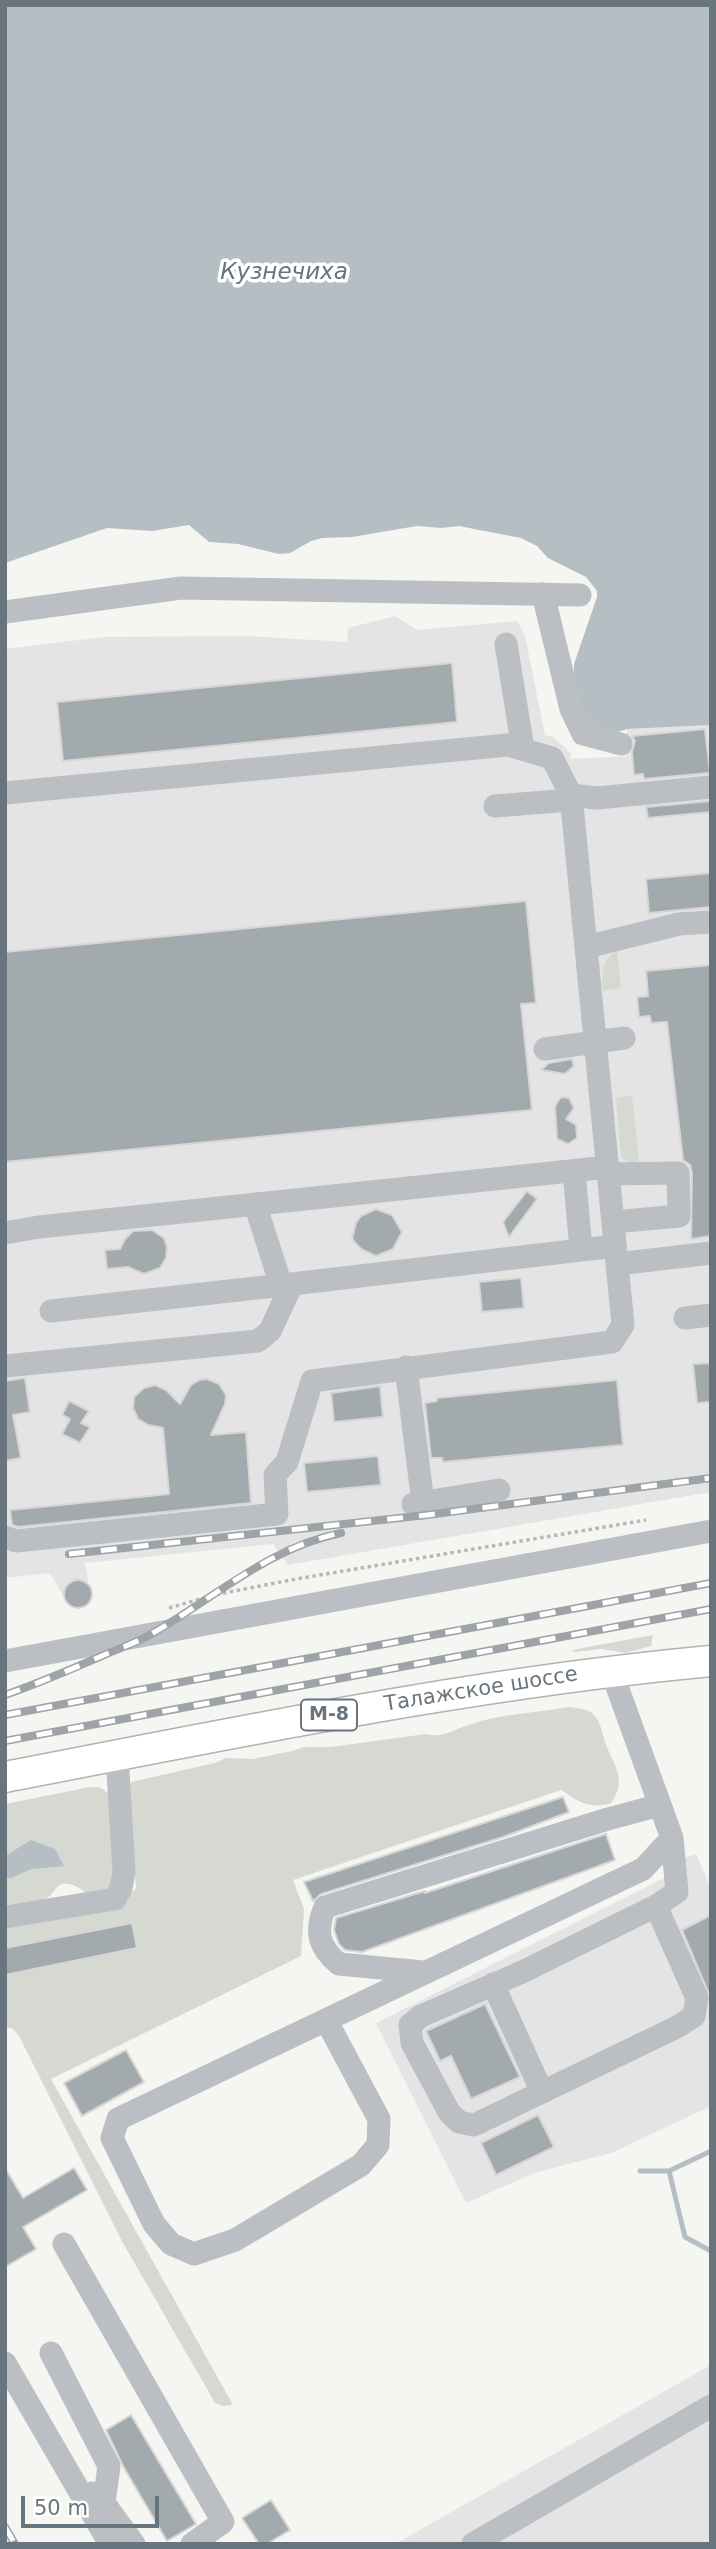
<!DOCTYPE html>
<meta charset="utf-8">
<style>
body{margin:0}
#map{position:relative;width:716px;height:2549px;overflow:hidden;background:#f5f5f2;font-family:"DejaVu Sans",sans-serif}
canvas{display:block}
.frame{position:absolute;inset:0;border:7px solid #68757f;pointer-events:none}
.scale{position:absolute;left:21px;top:2496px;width:138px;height:32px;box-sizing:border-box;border:4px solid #68757f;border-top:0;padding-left:9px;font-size:21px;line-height:24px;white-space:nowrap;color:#68757f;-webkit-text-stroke:5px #fff;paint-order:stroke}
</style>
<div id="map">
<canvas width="716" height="2549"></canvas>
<div class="frame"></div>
<div class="scale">50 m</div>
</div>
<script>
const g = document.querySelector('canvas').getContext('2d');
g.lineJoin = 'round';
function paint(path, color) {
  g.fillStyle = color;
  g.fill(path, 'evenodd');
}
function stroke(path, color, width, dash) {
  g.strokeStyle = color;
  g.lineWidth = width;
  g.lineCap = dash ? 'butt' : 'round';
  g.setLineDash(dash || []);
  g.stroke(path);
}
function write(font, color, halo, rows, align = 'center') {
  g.font = font + ' "DejaVu Sans",sans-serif';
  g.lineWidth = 7;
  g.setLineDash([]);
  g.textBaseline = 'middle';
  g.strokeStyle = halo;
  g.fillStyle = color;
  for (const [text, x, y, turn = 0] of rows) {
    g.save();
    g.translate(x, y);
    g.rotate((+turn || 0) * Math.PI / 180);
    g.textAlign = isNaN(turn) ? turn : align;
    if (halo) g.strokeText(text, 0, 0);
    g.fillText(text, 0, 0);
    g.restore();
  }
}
const built = new Path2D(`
 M395 616 417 630 517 621 525 636 545 735 553 737 570 752 571 759 627 756V729L709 725 711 1492 288 1565 273 1544 85 1563 91 1598 88 1603 75 1607 67 1603 50 1573 5 1578V649L104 637 246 636 347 642 348 628Z
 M696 1854 711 1889V2106L611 2153 537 2172 466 2203 376 2023 664 1878V1866Z
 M711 2365V2544H395Z`);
const green = new Path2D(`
 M617 950 621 988 603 991C602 972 601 961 617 950Z
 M632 1095 639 1161 631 1164 621 1157 616 1098Z
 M653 1635 651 1646 626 1653 601 1649 574 1652 572 1650Z
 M568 1707C577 1708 588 1708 595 1716 600 1722 603 1734 605 1742 613 1765 629 1780 610 1804 586 1808 581 1803 561 1790L293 1880 304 1909 301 1956 51 2079 233 2405 223 2406 215 2403 123 2243 19 2036 12 2028 5 2027V1926L118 1907 136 1888 128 1797 131 1782 215 1763 226 1758 253 1759 292 1751 304 1747H331L426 1734C442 1738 449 1732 463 1727 498 1713 533 1714 568 1707Z
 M90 1787H99L111 1795 119 1886 88 1894C80 1888 67 1878 57 1887 53 1892 51 1896 45 1899 37 1902 14 1904 5 1905V1804Z`);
const water = new Path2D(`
 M5 5H711V725L627 729 615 733 583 725 574 681V664L597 597V591L586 577 548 558 537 546 521 538 459 526 441 528 417 526 352 537 322 538 311 541 290 553 279 554 238 544 209 542 189 525 152 531 107 528 5 563Z
 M31 1840 55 1849 64 1866 31 1869 12 1878H5V1856Z`);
const stream = new Path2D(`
 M640 2171H669L711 2151
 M669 2171 685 2237 711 2251`);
const building = new Path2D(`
 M452 663 457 722 63 761 57 702Z
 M705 729 710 773 644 779 643 774 634 775 632 752 635 741 632 736Z
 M711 801V812L648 818 646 807Z
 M711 873V907L649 913 646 879Z
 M526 901 536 1003 521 1004 532 1110 5 1162V952Z
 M711 965V1236L691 1239 692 1173 690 1165 683 1160 667 1022 651 1023 650 1016 639 1017 637 997 648 996 646 971Z
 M572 1059 574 1066 565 1074 541 1070 549 1063Z
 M561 1097 569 1098 574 1108 566 1119 576 1125 577 1138 568 1144 557 1139 555 1106Z
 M527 1191 537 1199 509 1237 503 1222Z
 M376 1209 392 1215 402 1232 393 1249 376 1256 361 1249 352 1239 356 1223 361 1216Z
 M152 1230 164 1238 167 1247 166 1258 160 1268 144 1274 128 1267 107 1269 105 1250 120 1249 125 1239 133 1231Z
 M521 1278 524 1308 482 1312 479 1282Z
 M711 1363V1402L697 1403 693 1364Z
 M25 1378 30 1412 13 1415 21 1458 5 1461V1381Z
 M207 1379 219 1384 226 1395 225 1404 211 1435 246 1432 251 1503 18 1527 12 1525 10 1510 169 1494 163 1428 148 1425 138 1419 133 1408 134 1397 144 1388 155 1385 166 1390 180 1404 191 1385 199 1380Z
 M617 1380 623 1445 443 1462 442 1458H431L425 1403 437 1401V1398Z
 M380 1386 383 1417 334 1422 331 1393Z
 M69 1401 89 1411 81 1423 90 1427 80 1443 62 1434 70 1419 62 1415Z
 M378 1456 381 1485 307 1492 304 1463Z
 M64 1594a14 14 0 1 1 28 0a14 14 0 1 1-28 0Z
 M563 1797 569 1812 503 1837 321 1894 313 1901 304 1882Z
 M606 1834 615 1860 362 1952 345 1950 339 1944 334 1930 336 1918 425 1891V1893Z
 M711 1915V1999L682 1930Z
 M132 1923 137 1948 5 1975V1948Z
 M485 2004 520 2077 471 2099 451 2056 440 2061 426 2031Z
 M126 2050 144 2082 82 2116 64 2083Z
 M538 2115 554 2147 496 2175 481 2143Z
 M5 2168 23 2198 74 2168 87 2190 23 2227 36 2249 5 2267Z
 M131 2415 196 2524 167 2541 123 2466 106 2430Z
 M271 2500 290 2530 267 2544H259L242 2518Z`);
const path = new Path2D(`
 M169 1608 214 1595 296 1579 646 1520`);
const minor = new Path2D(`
 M543 594 571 709 583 734 621 744
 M5 612 181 588 580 595
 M506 644 523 749
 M5 793 508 745 552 758 571 795 623 1325 612 1342 312 1381 287 1462 275 1475 277 1514 16 1541 5 1537
 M571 795 597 798 711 787
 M495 806 571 800
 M586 947 679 924 711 922
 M545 1049 624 1038
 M574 1171 581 1250
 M608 1174 678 1173 679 1216 613 1222
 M255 1204 281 1285
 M5 1233 39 1227 608 1167
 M617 1264 711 1253
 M51 1311 292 1284
 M685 1318 711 1315
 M5 1366 258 1341 270 1331 292 1284 615 1246
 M406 1367 423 1503
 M413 1504 499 1490
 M5 1661 711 1531
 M611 1670 672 1838 677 1892 656 1906 520 1973 421 2016 410 2025 412 2043 449 2112 459 2122 474 2125 679 2026 694 2016 697 1998 656 1906
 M5 1917 115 1899 121 1888 124 1872 117 1755
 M423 1972 339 1964C318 1947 315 1931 325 1907L608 1819 660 1805
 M493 1984 542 2092
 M326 2020 379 2119 378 2145 361 2165 235 2240 194 2254 171 2244 154 2224 112 2138 118 2119 643 1869 672 1838
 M64 2244 223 2522 192 2544
 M51 2353 109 2466 104 2503
 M5 2363 110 2544
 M93 2493 104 2503 134 2544
 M473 2544 711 2406`);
const major = new Path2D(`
 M5 1777C239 1732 473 1683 711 1661`);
const rail = new Path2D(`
 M69 1554 427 1515 711 1478
 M5 1695C39 1683 72 1669 104 1655 120 1648 138 1642 153 1633 214 1598 270 1547 341 1533
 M5 1715 711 1583
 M5 1741 711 1609
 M5 2527 15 2544`);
const shields = [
 [329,1715,56]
];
const shieldNames = [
 ["М-8",329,1715]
];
const streetNames = [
 ["Талажское шоссе",481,1690,-9]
];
const waterNames = [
 ["Кузнечиха",284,273]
];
paint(built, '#e3e4e3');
paint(green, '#d5d9d2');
paint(water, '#b5bfc3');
stroke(stream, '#b5bfc3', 5);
paint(building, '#a3aaae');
stroke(building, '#d7d6d5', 2);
stroke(major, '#afb3b6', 33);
stroke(path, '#b5b8ba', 3.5, [3.5, 3.5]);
stroke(minor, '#bbbec2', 23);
stroke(major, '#fff', 30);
stroke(rail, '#9da3a7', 8);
stroke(rail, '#fff', 5, [16]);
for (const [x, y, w] of shields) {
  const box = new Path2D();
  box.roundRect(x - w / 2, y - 15.5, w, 31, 5);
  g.fillStyle = '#fff';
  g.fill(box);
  stroke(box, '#68757f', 2);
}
write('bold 19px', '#68757f', null, shieldNames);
write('21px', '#68757f', '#fff', streetNames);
write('italic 23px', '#64767c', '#fff', waterNames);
</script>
